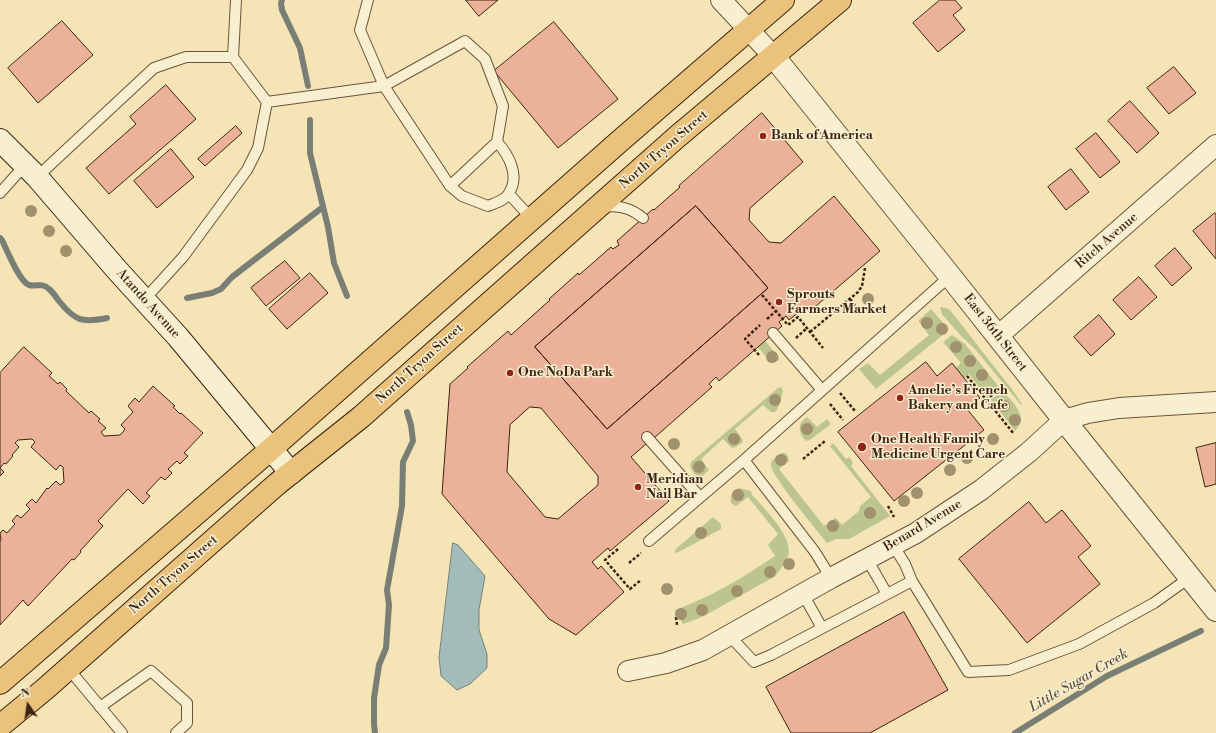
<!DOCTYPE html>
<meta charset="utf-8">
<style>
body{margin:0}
#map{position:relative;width:1216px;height:733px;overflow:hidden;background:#f5e5b6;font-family:"Libre Bodoni",serif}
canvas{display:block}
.north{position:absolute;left:8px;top:685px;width:40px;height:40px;-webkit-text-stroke:3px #f8eed0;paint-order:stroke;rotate:347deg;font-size:11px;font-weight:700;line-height:16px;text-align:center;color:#3d2311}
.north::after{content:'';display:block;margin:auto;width:14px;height:18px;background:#3d2311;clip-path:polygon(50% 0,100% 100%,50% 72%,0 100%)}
</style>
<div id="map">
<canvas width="1216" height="733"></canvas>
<div class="north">N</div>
</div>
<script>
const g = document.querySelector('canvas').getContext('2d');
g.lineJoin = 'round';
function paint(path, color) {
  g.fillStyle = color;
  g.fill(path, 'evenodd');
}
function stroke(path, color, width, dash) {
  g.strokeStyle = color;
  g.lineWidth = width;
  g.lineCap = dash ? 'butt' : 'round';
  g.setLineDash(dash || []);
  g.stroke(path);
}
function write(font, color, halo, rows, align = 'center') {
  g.font = font + ' "Libre Bodoni",serif';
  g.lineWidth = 3;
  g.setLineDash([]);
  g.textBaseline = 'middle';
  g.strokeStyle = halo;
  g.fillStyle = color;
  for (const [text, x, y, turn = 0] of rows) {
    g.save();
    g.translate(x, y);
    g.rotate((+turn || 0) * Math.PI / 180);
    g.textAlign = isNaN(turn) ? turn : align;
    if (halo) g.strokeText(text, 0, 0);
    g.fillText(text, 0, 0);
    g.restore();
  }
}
const green = new Path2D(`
 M940 307 946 308 950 310 1014 392 1022 404 1021 405 975 349 961 336 942 314Z
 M931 309 949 330 876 389 859 369 868 363 880 375 929 335 919 322V320Z
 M952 335 965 344 999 387 987 397 969 374 964 378 956 368 961 363 943 342Z
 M765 341 779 357V360L774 363H771L758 347Z
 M781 387 783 391 778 408 775 412H771L763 405 735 429 742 439 743 442 736 447 732 448 723 439 701 459 709 470 700 478C696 477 691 470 690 466L691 462 778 388Z
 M1002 390C1012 402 1030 416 1015 431L991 400Z
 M807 417 817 427 827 419 831 424 811 439 806 441C798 433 797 423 807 417Z
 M833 443 846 459 849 457 853 463 851 466 890 516 849 539H836L827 543C818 531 769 474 771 464 772 459 778 456 782 453H785L788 456 789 461 779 469 824 526 835 518 837 519 842 525 859 511 860 506 871 497 830 446Z
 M739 488 751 491 752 495C764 508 788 532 789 550 789 560 781 569 774 577L702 617 683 624 675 610C711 597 744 577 775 556L768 545 778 534 748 497 736 506 731 503C730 495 732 491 739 488Z
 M713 517 721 524V529L677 553 675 552V550L677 548Z`);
const water = new Path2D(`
 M453 543 458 545 485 576 479 610V630L487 654V668L470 684 457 690 441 676 439 658Z`);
const stream = new Path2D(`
 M282 0 281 3 282 10 300 48 308 86
 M310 120V153L328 227 334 263 347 296
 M0 238 2 240C7 250 19 281 29 285 36 287 42 282 49 289 53 292 56 297 59 301 75 321 82 323 107 318
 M187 298 212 293 221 289 232 277 323 207
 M375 733 374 724V698L379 665 386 648 389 605 387 590 402 506 403 462 413 441 411 425 407 412
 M1015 733 1107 676 1201 631`);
const building = new Path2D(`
 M466 0H498L479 16Z
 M940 0H955L962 8 953 15 965 30 938 52 913 23Z
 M62 21 93 55 38 103 8 68Z
 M554 22 618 99 558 148 494 71Z
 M1174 67 1196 93 1169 114 1147 88Z
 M166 85 196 119 109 194 86 168 136 124 130 117Z
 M1130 101 1159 133 1137 153 1108 121Z
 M762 113 803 162 750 208 749 220 769 242 781 243 834 196 880 251 809 312 805 307 789 320 786 316 779 322 782 326 758 347 719 381 716 377 709 384 712 387 654 438 650 434 643 441 646 444 631 457 669 501 610 551 608 548 592 562 598 569 601 566 624 592 576 635 549 619 442 494 450 384 468 368 467 367 508 331 511 335 550 300 549 299 578 273 579 275 611 247 613 249 619 245 617 241 653 209 654 210 680 187 679 186ZM696 206 768 288 607 429 535 347ZM530 407 541 408 598 476V485L558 519 545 517 507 472 510 425Z
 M236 126 242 133 205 166 198 159Z
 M1096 133 1120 162 1100 178 1076 149Z
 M171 149 194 177 157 208 134 181Z
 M1071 169 1089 192 1066 210 1048 187Z
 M696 206 768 288 607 429 535 347Z
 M1215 213 1216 214V259L1193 231Z
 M1175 248 1192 268 1172 286 1155 266Z
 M285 261 300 278 266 306 251 288Z
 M310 273 328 293 287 329 269 309Z
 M1139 277 1157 297 1131 320 1113 300Z
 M1099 315 1115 334 1091 356 1074 337Z
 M24 347 52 373 49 376 58 384 60 382 67 389 66 391 89 413 91 411 100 419 98 421 106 428 101 432 104 436 120 435 123 432 125 429 121 425 133 412 128 406 135 398 139 402 153 386 175 406 173 407 180 414 181 413 203 433 184 453 188 456 180 464 177 461 168 469 172 473 165 480 161 477 146 493 150 496 143 504 128 489 98 521 103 526 80 551 81 552 74 560 72 559 28 606 23 600 0 625V541L1 540 0 533 3 530 7 533 15 524 12 521 17 515 21 518 30 509 26 505 32 499 36 503 47 488 48 489 56 481 60 485 64 482 63 467 60 465 56 470 31 447 35 442 32 439 18 440 15 443 19 447 12 455 13 456 6 464 4 463 0 468 4 472 0 476V373Z
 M926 362 937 376 952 363 980 398 967 409 984 430 894 501 838 432Z
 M1216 443V484L1205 487 1196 448Z
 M1029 502 1046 523 1062 510 1091 546 1078 557 1100 584 1027 643 959 559Z
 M904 612 948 690 870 733H791L766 687Z`);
const path = new Path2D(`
 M762 295 788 325 798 317 823 348
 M850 299 862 314
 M767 319 776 311
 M810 332 858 292 862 286 865 268
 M796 338 807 328
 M759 355 745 339 760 325
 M967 376 1014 434
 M840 393 855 411
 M986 400 1003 386
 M830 404 843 420
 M803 459 825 441
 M888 506 894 517
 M618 549 605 560 630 589 641 580
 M629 563 641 553
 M676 617 677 625`);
const service = new Path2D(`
 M236 0 233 57 267 102
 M368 0 360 30 384 86 465 41 485 59 503 106 497 142
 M37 177 154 68 186 57H233
 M0 193 25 165
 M509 194 532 219
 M601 208C616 204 631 208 643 218
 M144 300 183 257 247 170 258 148 267 102 384 86 450 186 462 196 488 206C495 203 506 200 509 193 520 176 509 155 497 142L450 186
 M773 333 822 390
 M647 437 700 497
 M744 460 815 552 831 578
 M649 541 744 460 950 276
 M893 545 905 564 912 581
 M867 559 887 594
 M803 594 822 628
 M729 635 754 662 771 655 912 581 968 672 1009 670 1079 644 1154 603 1189 578
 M68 668 122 733
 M100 707 151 671 187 703V723L176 733`);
const minor = new Path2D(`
 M721 0 774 57
 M998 336 1216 145
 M628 671 666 663 703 650 831 578 916 533 981 490 1029 452 1064 420 1088 413 1119 408 1216 402`);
const tertiary = new Path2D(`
 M774 57 950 276 1064 420 1216 610`);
const secondary = new Path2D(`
 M0 140 37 177 117 270 178 337 291 473`);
const primary = new Path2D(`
 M0 683 271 449 621 140 783 0
 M0 726 45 689 277 484 361 417 678 136 840 0`);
const trees = [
 [31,211],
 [49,231],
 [66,251],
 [868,299],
 [927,323],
 [942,329],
 [956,347],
 [772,357],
 [970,361],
 [982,375],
 [775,400],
 [1004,406],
 [1015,420],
 [807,429],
 [734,439],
 [993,439],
 [674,444],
 [967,458],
 [781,460],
 [699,467],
 [950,470],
 [917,493],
 [738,495],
 [904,501],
 [870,513],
 [833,526],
 [701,533],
 [789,564],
 [770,572],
 [667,589],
 [737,591],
 [702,610],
 [681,614]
];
const markers = [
 [763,136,4,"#8f2418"],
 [779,302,4,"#8f2418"],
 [510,373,4,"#8f2418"],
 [900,398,4,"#8f2418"],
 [862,447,5,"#8f2418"],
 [638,487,4,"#8f2418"]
];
const poiNames = [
 ["Bank of America",771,136],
 ["Sprouts",787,295],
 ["Farmers Market",787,310],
 ["One NoDa Park",518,373],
 ["Amelie’s French",908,391],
 ["Bakery and Cafe",908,406],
 ["One Health Family",871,440],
 ["Medicine Urgent Care",871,455],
 ["Meridian",646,480],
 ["Nail Bar",646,495]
];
const streetNames = [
 ["North Tryon Street",664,150,-41],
 ["Ritch Avenue",1107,241,-41],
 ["Atando Avenue",148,304,48],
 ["East 36th Street",995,333,52],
 ["North Tryon Street",420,364,-42],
 ["Benard Avenue",923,526,-31],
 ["North Tryon Street",174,575,-41]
];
const waterNames = [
 ["Little Sugar Creek",1079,681,-30]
];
paint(green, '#bcc58d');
paint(water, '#a2bcba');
stroke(water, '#7a7f76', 1);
stroke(stream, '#7a7f76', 6);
paint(building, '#ecb199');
stroke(building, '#3d2311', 1);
stroke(service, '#6b543a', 12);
stroke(minor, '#6b543a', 22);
stroke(tertiary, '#6b543a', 24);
stroke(secondary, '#3d2311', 24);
stroke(primary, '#3d2311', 24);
stroke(path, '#3d2311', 2.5, [3, 2]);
stroke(service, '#f8eed0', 10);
stroke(minor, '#f8eed0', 20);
stroke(tertiary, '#f8eed0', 22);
stroke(secondary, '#f8eed0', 22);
stroke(primary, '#eac27b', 22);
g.fillStyle = '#a1916c';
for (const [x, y] of trees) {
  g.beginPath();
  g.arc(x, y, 6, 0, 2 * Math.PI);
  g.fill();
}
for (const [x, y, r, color] of markers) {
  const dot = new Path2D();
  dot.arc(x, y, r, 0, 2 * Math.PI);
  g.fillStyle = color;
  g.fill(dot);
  stroke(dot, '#f8eed0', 1.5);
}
write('bold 13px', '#3d2311', '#f8eed0', poiNames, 'left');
write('13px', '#3d2311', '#f8eed0', streetNames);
write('italic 14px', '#5b5144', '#f8eed0', waterNames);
</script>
